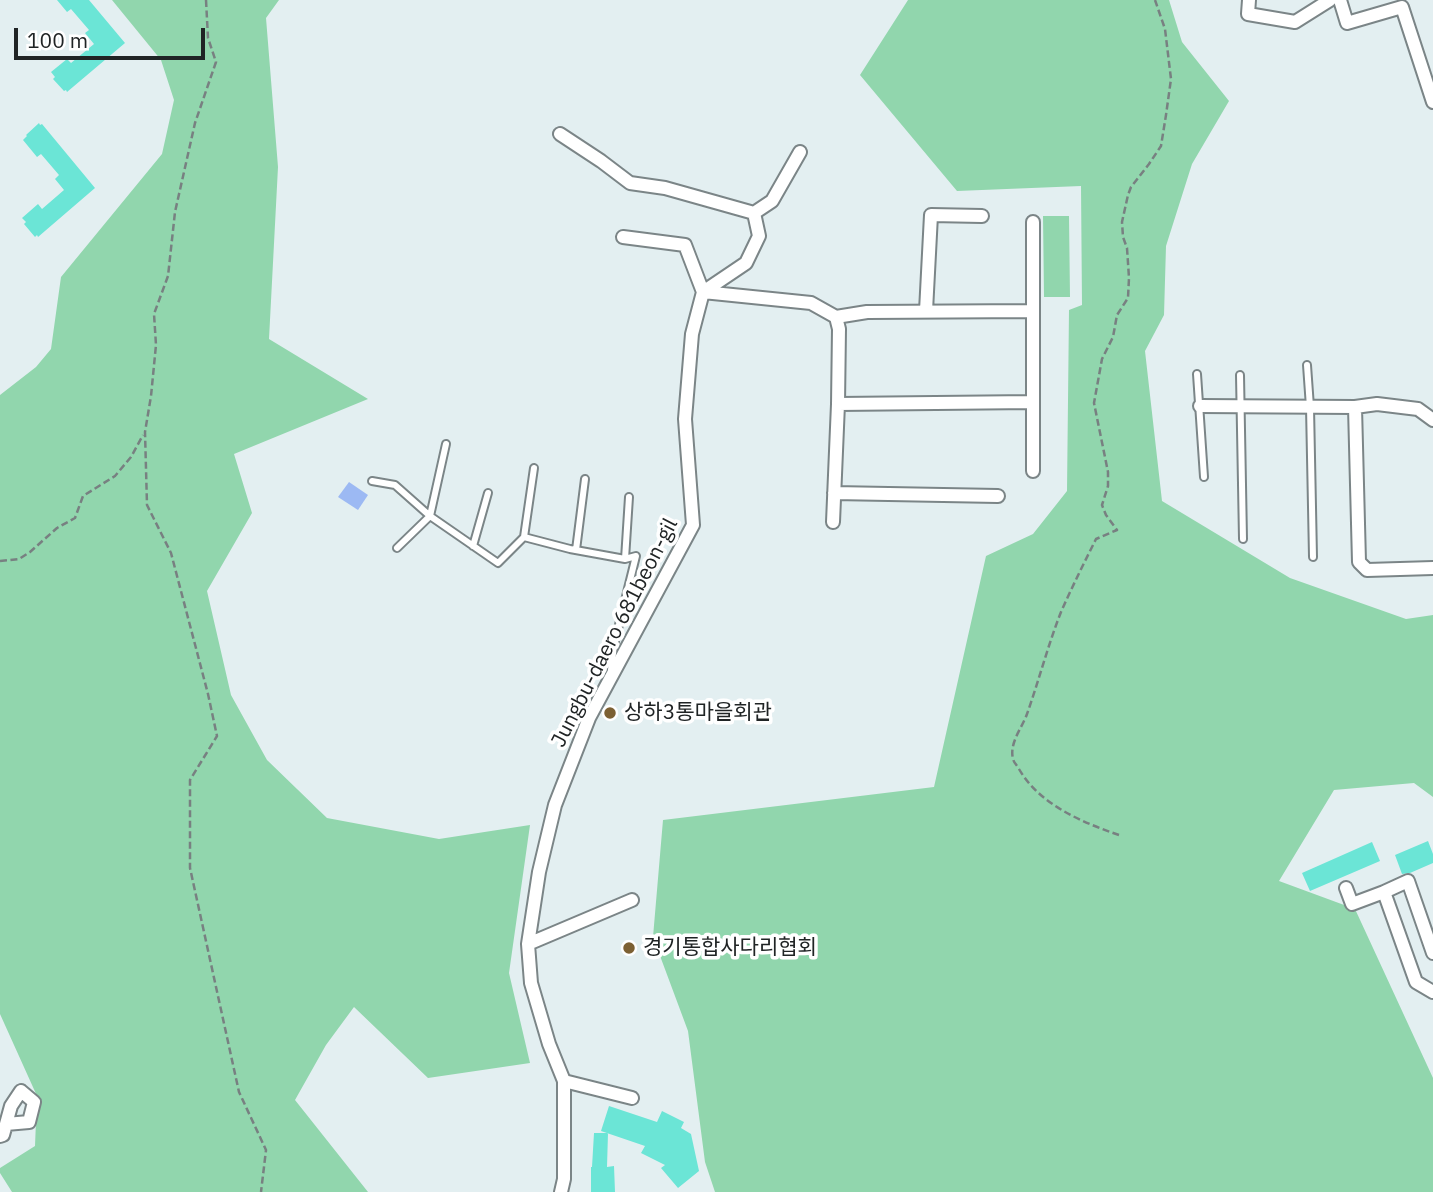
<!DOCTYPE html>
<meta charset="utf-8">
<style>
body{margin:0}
#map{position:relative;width:1433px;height:1192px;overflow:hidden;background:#e3eff1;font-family:"IBM Plex Sans",sans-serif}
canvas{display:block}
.scale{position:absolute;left:14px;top:28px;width:191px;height:32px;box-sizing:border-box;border:4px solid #202425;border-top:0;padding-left:9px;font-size:21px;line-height:24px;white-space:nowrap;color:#202425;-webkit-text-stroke:5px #fff;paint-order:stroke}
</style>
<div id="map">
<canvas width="1433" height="1192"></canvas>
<div class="scale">100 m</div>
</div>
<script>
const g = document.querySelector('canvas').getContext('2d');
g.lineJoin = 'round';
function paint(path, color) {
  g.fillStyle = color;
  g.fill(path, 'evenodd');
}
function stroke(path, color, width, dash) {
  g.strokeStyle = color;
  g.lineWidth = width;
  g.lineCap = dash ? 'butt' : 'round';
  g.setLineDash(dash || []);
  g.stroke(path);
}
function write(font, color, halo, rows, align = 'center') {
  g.font = font + ' "IBM Plex Sans","Noto Sans KR",sans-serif';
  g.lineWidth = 7;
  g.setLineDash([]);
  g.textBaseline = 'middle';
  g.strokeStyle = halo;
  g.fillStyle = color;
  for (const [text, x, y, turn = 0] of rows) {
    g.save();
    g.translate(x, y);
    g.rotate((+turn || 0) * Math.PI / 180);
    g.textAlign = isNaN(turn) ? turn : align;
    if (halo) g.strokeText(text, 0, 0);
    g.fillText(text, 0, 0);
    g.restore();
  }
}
const green = new Path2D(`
 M112 0H279L266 18 278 167 269 339 368 399 234 454 252 513 207 591 231 695 267 760 327 818 439 839 530 825 509 973 530 1063 428 1078 354 1007 326 1045 295 1100 368 1192H12L0 1173V1168L35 1146 37 1096 0 1014V395L36 367 51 349 61 277 162 154 174 100 161 60Z
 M908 0H1169L1182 42 1229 101 1192 164 1166 246 1164 315 1145 351 1162 501 1290 578 1406 619 1433 615V797L1414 783 1334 790 1279 881 1355 909 1433 1078V1192H715L705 1162 688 1031 653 937 663 820 934 787 986 556 1033 534 1067 491 1069 310 1082 305 1081 186 957 191 860 75Z
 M1043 216H1069L1070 297H1044Z`);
const water = new Path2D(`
 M349 482 368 495 358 510 338 497Z`);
const building = new Path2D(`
 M57 0H89L125 43 67 92 66 90 64 91 53 79 55 77 51 72 67 59 71 63 94 44 85 33 89 30 71 9 67 12Z
 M39 123 40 125 42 124 95 188 38 237 37 235 35 237 24 224 26 222 22 218 38 204 42 209 64 190 55 179 59 175 41 154 37 157 23 140 27 136 26 135Z
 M1428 841 1433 854V863L1410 873 1402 874 1395 855Z
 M1372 842 1380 861 1310 891 1302 873Z
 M609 1106 657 1122 662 1111 684 1122 681 1128 691 1134 699 1171 678 1188 661 1168 665 1165 641 1153 645 1146 601 1131Z
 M594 1133H608L607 1167 614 1166 615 1192H591V1167H592Z`);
const path = new Path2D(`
 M206 0 208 38 216 62 195 123 175 212 168 276 154 314 156 345 151 396 145 432 147 505 171 553 208 694 217 736 190 780V868L239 1092 266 1150 261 1192
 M0 561 19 559 30 552 57 528 75 518 83 496 115 476 131 457 143 435
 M1119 835C1081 822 1039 804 1019 769 1017 765 1014 763 1013 759 1009 743 1022 728 1027 714 1039 680 1048 645 1061 612 1072 587 1084 563 1096 539L1117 530 1106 515 1102 505 1108 486V472L1094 403 1102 359 1113 337 1117 315 1128 298 1129 278 1127 248 1123 237 1122 222 1128 195 1131 187 1149 164 1161 146 1166 115 1171 79 1165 29 1155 0`);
const lane = new Path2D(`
 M1307 365 1310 407 1313 557
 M1197 374 1204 477
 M1240 375 1243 539
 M372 481 395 485 430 516 498 563 524 537 570 549 625 559 636 556 614 645 611 670
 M524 537 534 468
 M473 546 488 493
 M397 548 430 516 446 444
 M576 550 585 479
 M625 559 629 497`);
const street = new Path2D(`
 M1249 0 1248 14 1295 22 1330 0
 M1340 0 1347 23 1402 7 1433 102
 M560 134 601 161 630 183 665 188 754 213 759 236 746 263 703 292
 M754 213 772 201 800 152
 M1033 222V471
 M623 237 685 245 703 292
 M703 292 811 303 836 317 867 312 1033 311
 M926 311 931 215 982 216
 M836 317 839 329 838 404 1033 402
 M1200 406 1355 407 1377 404 1418 409 1433 420
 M1355 407 1359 562 1367 570 1433 568
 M834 493 998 496
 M833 522 838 404
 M1346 888 1352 904 1384 892
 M528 944 632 900
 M1433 953 1408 881 1384 892 1416 982 1433 992
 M564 1081 632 1098
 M0 1136 3 1135 11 1106 21 1091 34 1102 29 1122 6 1124
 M561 1192 564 1179V1081L549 1044 531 983 528 944 539 872 555 805 589 718 693 525 685 419 692 334 703 292`);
const markers = [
 [610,713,7,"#7c6033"],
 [629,948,7,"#7c6033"]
];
const streetNames = [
 ["Jungbu-daero 681beon-gil",615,633,-63]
];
const poiNames = [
 ["상하3통마을회관",624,713],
 ["경기통합사다리협회",643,948]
];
paint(green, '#91d6ad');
paint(water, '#9cb9f3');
paint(building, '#6be5d6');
stroke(lane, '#7b8587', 10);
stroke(street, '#7b8587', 16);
stroke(path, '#788081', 2.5, [7, 3.5]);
stroke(lane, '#fff', 6);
stroke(street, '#fff', 12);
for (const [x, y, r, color] of markers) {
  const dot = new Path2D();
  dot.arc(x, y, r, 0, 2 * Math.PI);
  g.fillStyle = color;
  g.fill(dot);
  stroke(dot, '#fff', 2.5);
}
write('21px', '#202425', '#fff', streetNames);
write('21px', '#202425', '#fff', poiNames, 'left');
</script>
